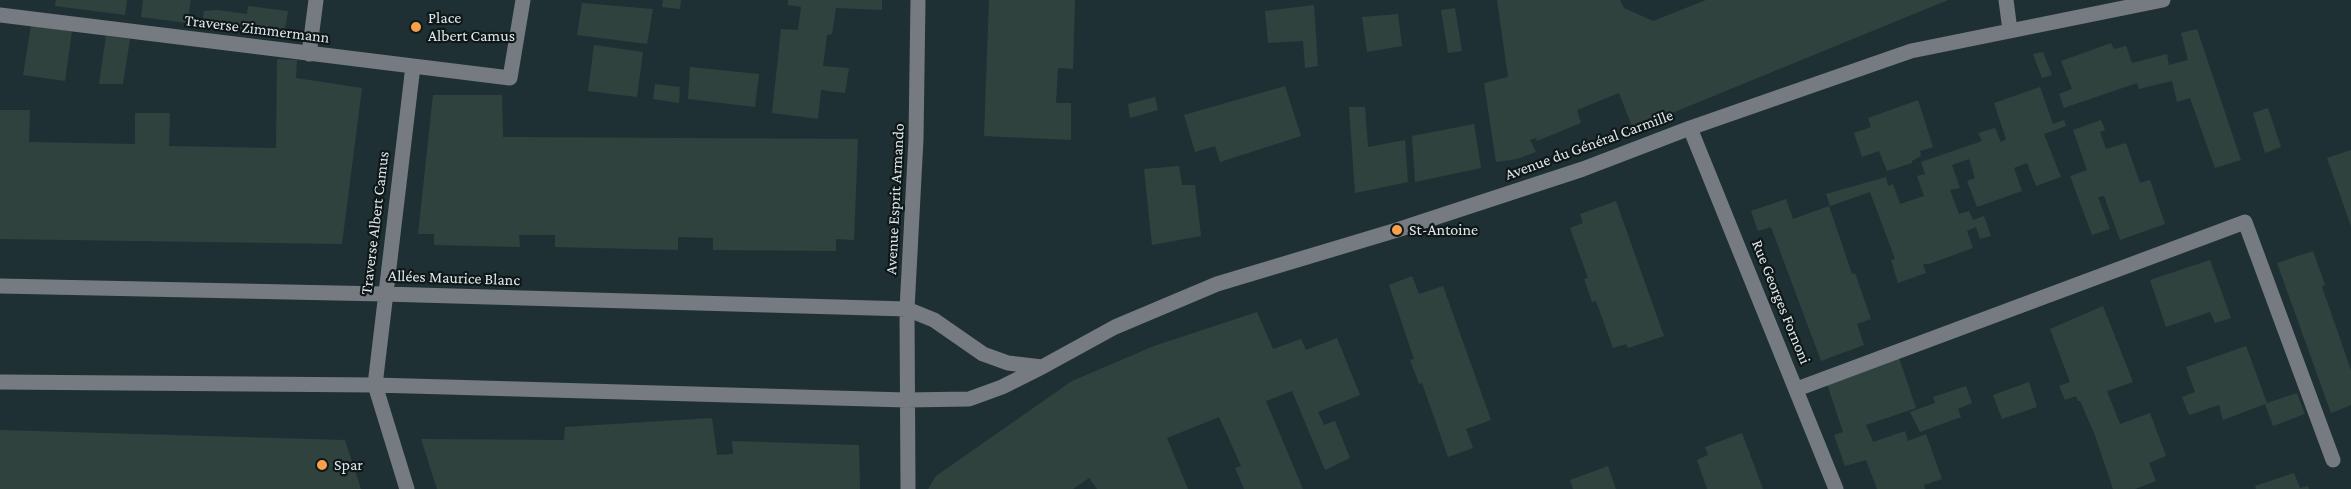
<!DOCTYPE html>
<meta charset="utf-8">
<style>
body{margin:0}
canvas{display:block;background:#1e3034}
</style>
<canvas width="2351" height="489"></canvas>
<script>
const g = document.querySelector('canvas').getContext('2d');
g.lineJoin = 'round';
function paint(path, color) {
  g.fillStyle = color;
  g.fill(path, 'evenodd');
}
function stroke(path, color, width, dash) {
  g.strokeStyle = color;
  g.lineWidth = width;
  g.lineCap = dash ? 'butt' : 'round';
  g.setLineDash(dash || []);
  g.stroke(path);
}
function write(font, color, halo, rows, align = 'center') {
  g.font = font + ' "Crimson Pro",serif';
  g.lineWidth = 4.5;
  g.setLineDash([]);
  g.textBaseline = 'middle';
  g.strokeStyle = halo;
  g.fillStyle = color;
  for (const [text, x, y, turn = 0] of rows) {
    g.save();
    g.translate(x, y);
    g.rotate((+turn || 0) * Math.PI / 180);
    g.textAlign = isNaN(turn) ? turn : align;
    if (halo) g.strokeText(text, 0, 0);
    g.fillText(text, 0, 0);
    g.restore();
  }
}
const building = new Path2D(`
 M56 0H127L125 15 55 6Z
 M143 0H191L187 23 141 17Z
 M663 0H681L680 9 662 7Z
 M788 0H882V10L836 8 832 34 827 35 823 66 849 68 845 93 821 90 818 119 772 113 781 29 798 30 801 7 788 5Z
 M989 0H1075L1073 69 1058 68 1056 103H1071V140L984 136Z
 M1497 0H1620L1624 8 1653 21 1706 0H1948L1633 129 1619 93 1577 110 1581 123 1537 141 1536 138 1530 140 1536 152 1517 159 1496 162 1484 83 1508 77Z
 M582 3 653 9 647 44 577 35Z
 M1314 5 1318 66 1305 68 1303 41 1268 43 1265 11Z
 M248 6 288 11 285 29 277 35 202 26 204 11 217 10 247 14Z
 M1455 8 1462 51 1448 53 1441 10Z
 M1398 14 1402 46 1367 52 1362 17Z
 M31 26 72 31 65 81 23 75Z
 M2197 29 2241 160 2215 168 2190 98 2177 102 2172 81 2139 89 2137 83 2064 108 2059 94 2072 89 2061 61 2111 43 2114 49 2126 46 2132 63 2167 54 2169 65 2188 60 2181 33Z
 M106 36 130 39 123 84H99Z
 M594 45 643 52 637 97 588 91Z
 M2043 52 2052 75 2042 78 2033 54Z
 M277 59 297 60 296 78 362 88 342 244 0 239V110H30L29 142 135 144V113H170L169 146 276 148Z
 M690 67 759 74 755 107 688 99Z
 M655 84 680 87 679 103 653 99Z
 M1285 86 1301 136 1220 162 1215 146 1195 152 1184 115Z
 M2040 87 2053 124 2064 120 2066 126 2044 134 2061 177 2036 186 2027 163 2014 168 2022 191 1977 207 1967 181 1975 178 1969 159 1952 165 1960 188 1950 190 1959 214 1969 211 1973 220 1984 216 1991 236 1980 239 1976 227 1967 231 1973 248 1929 264H1923L1926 273 1898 283 1891 260 1895 259 1870 192 1830 206 1826 194 1886 177 1888 186 1893 184 1900 204 1924 196 1917 176 1925 174 1921 162 1982 141 1978 133 1995 128 2001 142 2006 139 1994 103Z
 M433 95H502L503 137 858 139 854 240 836 239V251L713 250V238L678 237V250L555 247V235H519L520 247 434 245V234H418Z
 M1155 97 1158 110 1130 118 1128 104Z
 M1918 100 1933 147 1920 151 1921 156 1912 161V163L1887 171 1879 151 1862 157 1854 133 1871 127 1868 118Z
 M1349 107H1365L1368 147 1405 140 1408 182 1355 193Z
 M2268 108 2281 147 2265 153 2253 113Z
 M2101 120 2105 130 2100 132 2106 149 2126 143 2140 183 2150 180 2165 224 2120 240 2104 196 2098 197 2110 229 2092 235 2070 176 2087 170 2073 130Z
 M1474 124 1481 168 1415 182 1412 136Z
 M2351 150V226L2327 158Z
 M1179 166 1182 185H1195L1201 236 1152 245 1144 169Z
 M1786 199 1793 219 1829 206 1852 274 1855 273 1871 319 1857 324 1864 345 1821 361 1771 227 1758 231 1751 211Z
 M1616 201 1664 336 1628 348 1626 344 1613 348 1596 301 1592 302 1584 279 1588 278 1570 228 1583 223 1580 214Z
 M2313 251 2325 285 2322 287 2351 370V405L2331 413 2277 263Z
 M2210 260 2231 318 2215 323 2210 312 2166 327 2150 280Z
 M1412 276 1419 294 1443 286 1491 420 1466 429 1473 448 1448 457 1422 383 1419 384 1410 360 1414 359 1389 285Z
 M2103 306 2133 382 2107 391 2120 424 2150 413 2166 456 2149 463 2156 481 2135 489H2113L2094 433 2080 401H2078L2076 396 2065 400 2059 386 2070 382 2050 329Z
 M1257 312 1273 349 1301 339 1306 350 1337 338 1360 395 1318 412 1324 425 1335 421 1350 458 1325 470 1292 391 1266 401 1303 489H1244L1235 468 1241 466 1219 417 1167 438 1188 489H1097L1089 478 1073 489H928L936 476 1072 381 1154 346Z
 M2246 346 2267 403 2297 393 2305 414 2273 426 2265 404 2223 420 2219 405 2189 415 2182 397 2195 392 2186 367Z
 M1899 358 1916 408 1866 425 1873 442 1905 431 1908 441 1926 434 1942 479 1924 485 1925 489H1877L1866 460 1845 466 1834 435 1843 432 1827 384Z
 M2029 382 2037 407 2002 419 1993 395Z
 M1966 386 1972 403 1958 409 1961 417 1920 432 1910 412 1935 403 1933 397Z
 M712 418 717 455 733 454 732 441 859 445 860 489H437L421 439 564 440 565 427Z
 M0 430 345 440 361 489H0Z
 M1742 433 1763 489H1707L1697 460 1708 455 1705 447Z
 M1608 466 1616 489H1573L1570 480Z
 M2294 473 2300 488 2308 486 2309 489H2256L2255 486Z`);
const minor = new Path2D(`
 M2006 0 2010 30
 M0 15 510 78 523 0
 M309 54 316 0
 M1690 128 1836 489
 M0 286 384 294 907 309 934 320 983 354 1008 363 1042 367
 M0 382 375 385 906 400 969 399 1002 387 1042 367 1115 327 1217 284 1397 230 1583 169 1690 128 1911 51 2163 0
 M1797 389 2245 222 2333 460
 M407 489 375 385 413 66
 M908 489 907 309 916 139 918 0`);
const markers = [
 [416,27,6,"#f9a04c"],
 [1397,230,6,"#f9a04c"],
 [322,465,6,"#f9a04c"]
];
const poiNames = [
 ["Place",428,18],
 ["Albert Camus",428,36],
 ["St-Antoine",1409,230],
 ["Spar",334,465]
];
const streetNames = [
 ["Traverse Zimmermann",257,29,7],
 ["Avenue du Général Carmille",1589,145,-20],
 ["Avenue Esprit Armando",895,199,-87],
 ["Traverse Albert Camus",375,223,-83],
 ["Allées Maurice Blanc",454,278,2],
 ["Rue Georges Fornoni",1781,302,68]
];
paint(building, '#2f423e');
stroke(minor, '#757b80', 15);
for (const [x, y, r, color] of markers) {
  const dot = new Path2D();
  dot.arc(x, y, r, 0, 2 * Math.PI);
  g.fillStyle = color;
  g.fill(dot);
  stroke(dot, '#0f1719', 2);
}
write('16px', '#dde8ea', '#0f1719', poiNames, 'left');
write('16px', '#dde8ea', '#0f1719', streetNames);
</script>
